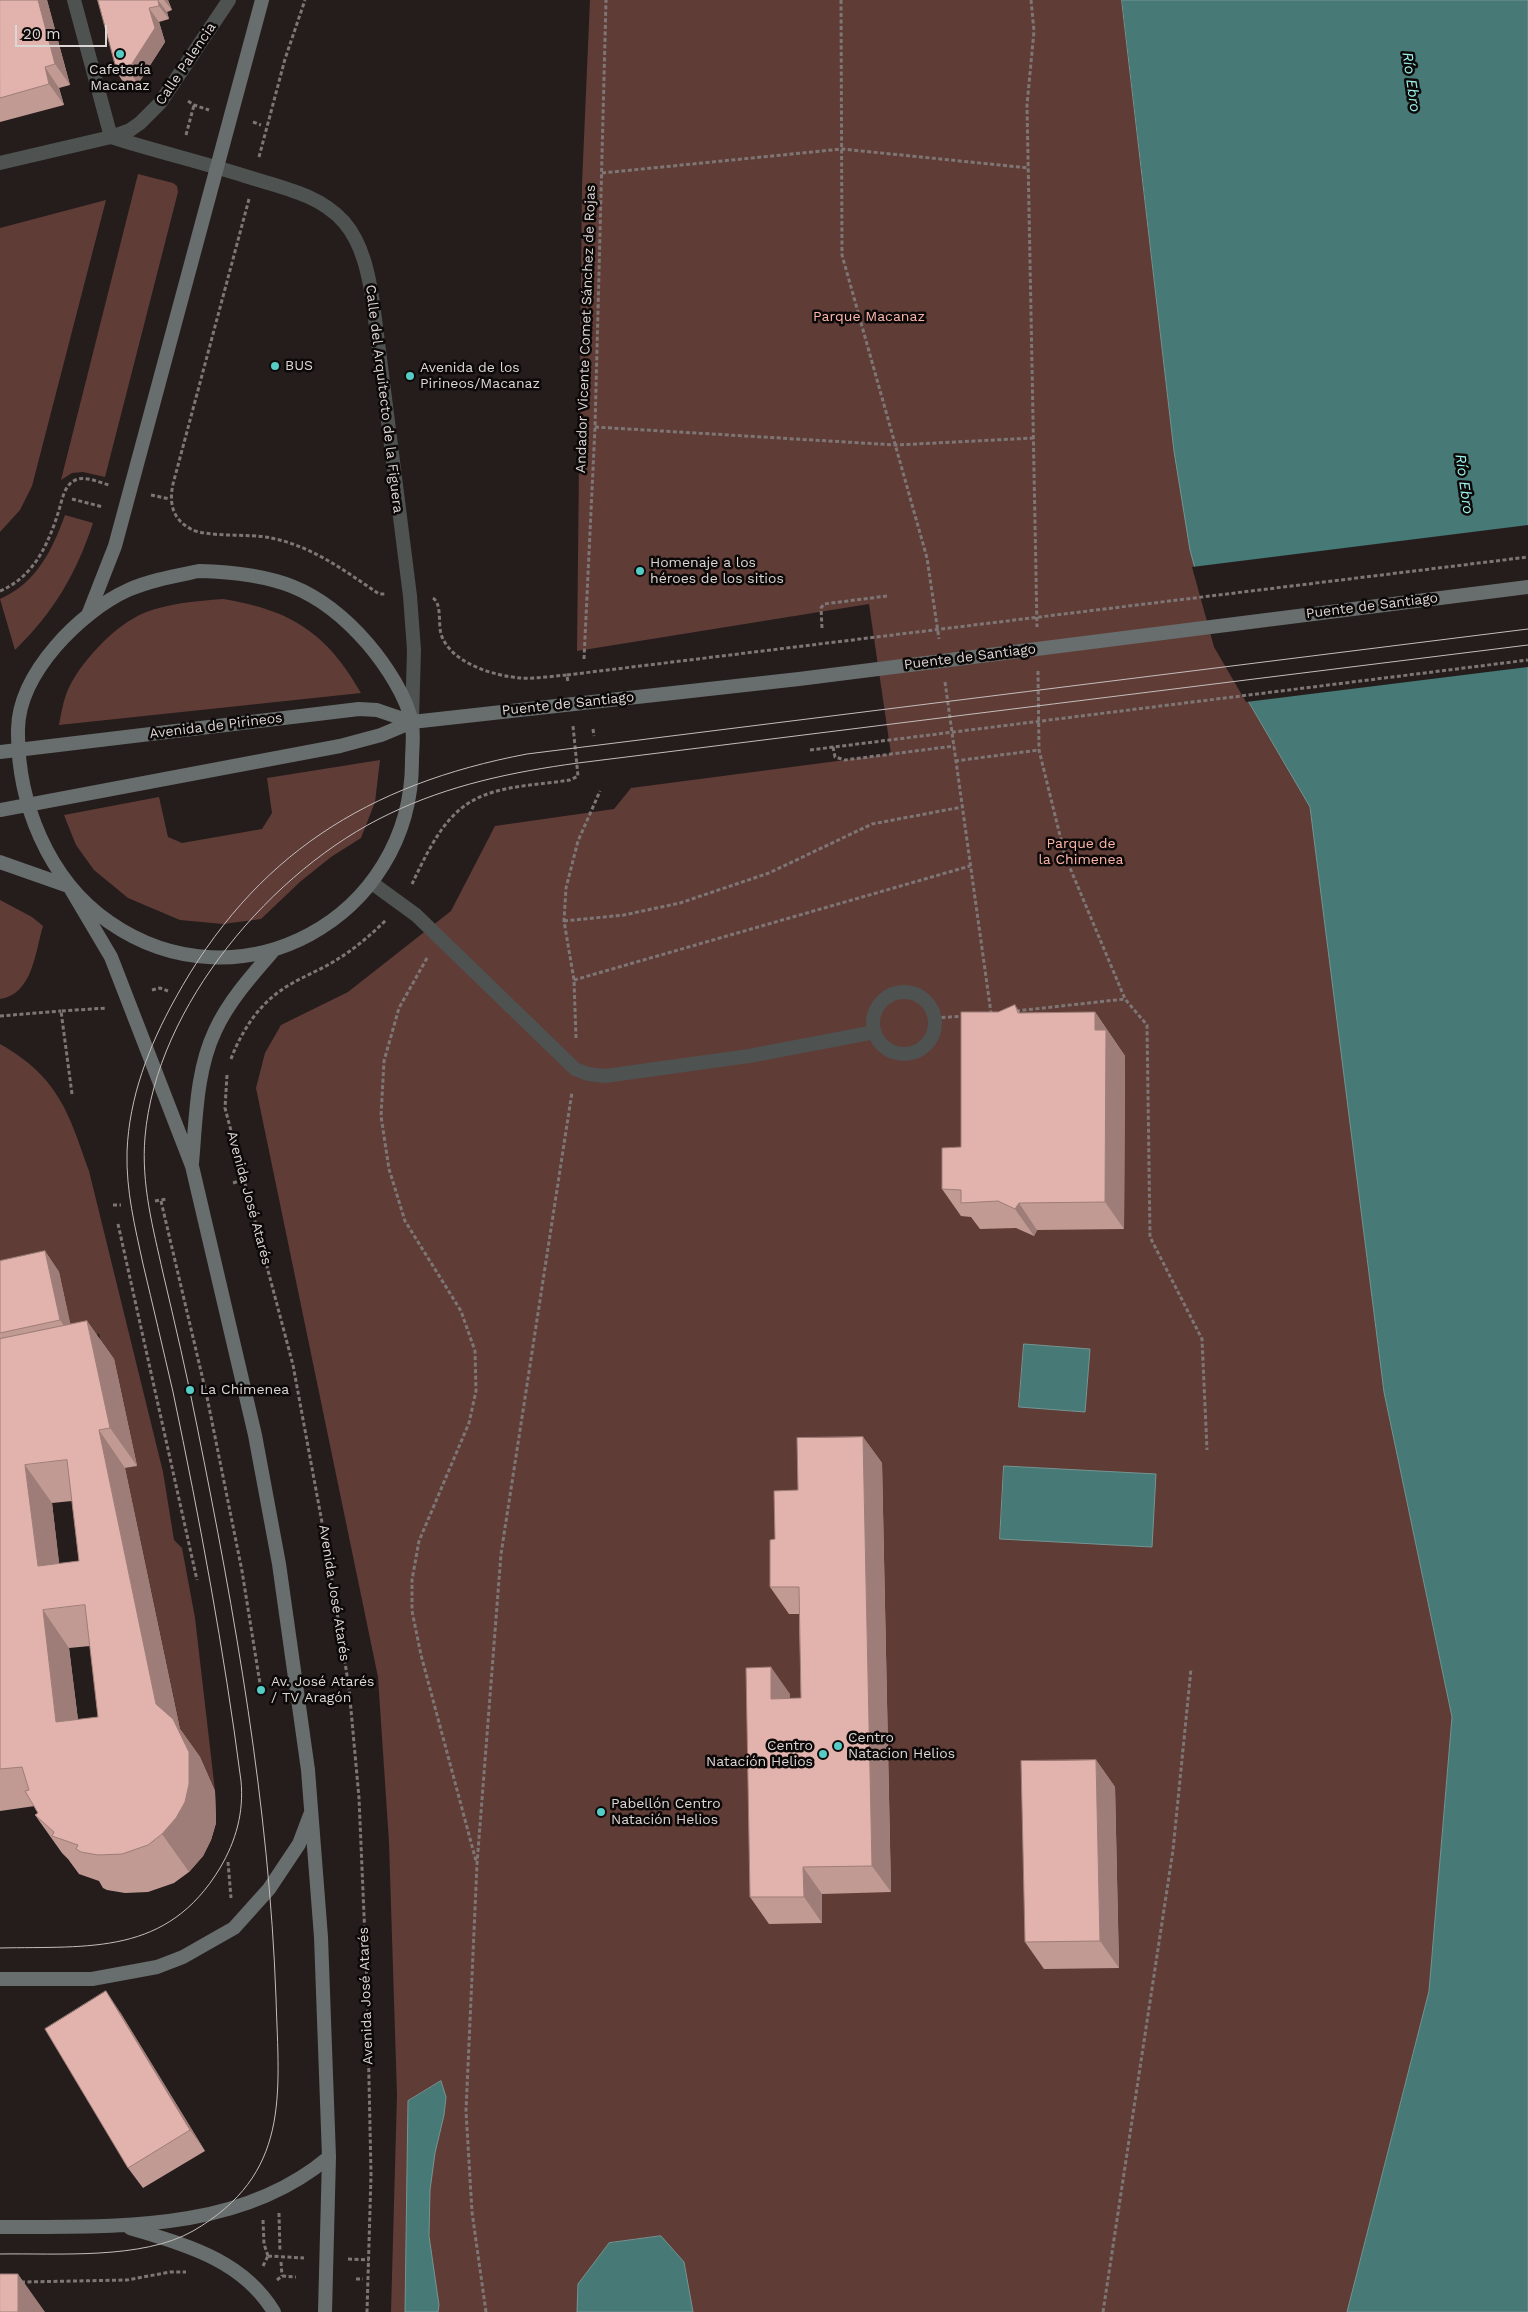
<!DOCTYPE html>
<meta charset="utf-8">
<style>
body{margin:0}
#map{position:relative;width:1528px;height:2312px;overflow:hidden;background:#251d1c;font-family:"Work Sans",sans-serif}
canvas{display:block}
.scale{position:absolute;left:15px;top:25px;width:92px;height:22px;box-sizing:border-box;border:2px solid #dcd6d5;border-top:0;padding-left:6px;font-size:15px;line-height:18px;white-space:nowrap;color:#dcd6d5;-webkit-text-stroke:4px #0c0908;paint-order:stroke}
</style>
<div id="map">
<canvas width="1528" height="2312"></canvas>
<div class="scale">20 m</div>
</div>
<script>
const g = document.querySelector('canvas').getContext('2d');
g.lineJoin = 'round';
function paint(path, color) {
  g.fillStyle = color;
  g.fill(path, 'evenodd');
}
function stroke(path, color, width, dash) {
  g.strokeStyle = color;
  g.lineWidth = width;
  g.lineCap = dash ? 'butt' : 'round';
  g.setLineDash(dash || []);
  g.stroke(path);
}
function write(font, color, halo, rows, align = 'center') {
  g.font = font + ' "Work Sans",sans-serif';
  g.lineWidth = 5;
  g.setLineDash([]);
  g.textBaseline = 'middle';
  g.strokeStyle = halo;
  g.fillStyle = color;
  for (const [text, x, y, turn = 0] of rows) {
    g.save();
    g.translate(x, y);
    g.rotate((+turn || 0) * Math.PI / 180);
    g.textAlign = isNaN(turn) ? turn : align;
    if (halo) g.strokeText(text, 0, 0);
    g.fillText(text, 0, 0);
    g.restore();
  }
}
const green = new Path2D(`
 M590 0H1122L1174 451 1216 646 1310 807 1384 1392 1452 1717 1429 1991 1347 2312H391L397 2095 389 1842 378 1677 256 1088 265 1053 281 1025 348 992 451 911 495 826 614 809 631 788 891 754 869 604 577 651 582 184Z
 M138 174 173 183 177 186 178 192 105 477 83 472 72 473 61 480Z
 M106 200 32 486 20 510 0 532V228Z
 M65 515 93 523C76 574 54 612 15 650L0 599C36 583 52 551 65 515Z
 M223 599C291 610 327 633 361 693L59 725C61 715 63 702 67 692 79 663 115 625 144 613 169 603 197 601 223 599Z
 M380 760 375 802 361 838 331 857 301 881 261 919 223 924 180 920 128 898 94 870 76 845 64 815 159 797 168 837 182 843 262 829 272 813 267 778Z
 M0 900 32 917 43 926C35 952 33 994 0 999Z
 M0 1044C58 1077 68 1111 89 1171L163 1472 174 1540 182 1548 195 1618 215 1791 200 1757 183 1742 125 1468 136 1466 105 1361 99 1334 74 1340 0 1284Z`);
const water = new Path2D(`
 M1122 0H1528V2312H1347L1429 1991 1452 1717 1384 1392 1310 807 1216 646 1190 550 1174 451Z
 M1024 1344 1090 1349 1085 1412 1019 1407Z
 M1004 1466 1156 1474 1152 1547 1000 1539Z
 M441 2081 446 2097 444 2115 435 2153 430 2190 429 2236 439 2305 438 2312H405L408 2101Z
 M661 2236 684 2262 693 2312H577L578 2284 609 2243Z`);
const pier = new Path2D(`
 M1528 525V667L1246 702 1214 647 1192 567Z`);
const path = new Path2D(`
 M841 0 842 255 927 558 939 639
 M1031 0 1034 31 1027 105 1037 627
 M188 101 194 105 209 110
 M253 122 261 125
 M186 135 194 105
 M259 157 285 59 305 0
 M602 173 842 149 1029 168
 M249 199 173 484C169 503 172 519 191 529 208 538 249 533 271 538 312 546 345 571 379 594H386
 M595 427 896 445 1034 438
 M151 495 170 499
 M72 499 103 507
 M0 591C34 577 49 543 59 510 62 500 64 488 72 482 82 474 98 482 109 485
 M433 598C442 604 438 623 441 634 450 663 494 676 521 678 536 679 552 676 567 675L568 683
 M822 628 821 608 824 604 887 596
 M584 659 595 427 606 0
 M1038 671 1039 750 1065 856 1125 999 1147 1025 1150 1237 1202 1339 1207 1450
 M567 675 1528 557
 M945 682 991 1013
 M593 729 594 736
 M833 747 835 757 845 760 954 746
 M810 750 1528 660
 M955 761 1039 750
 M412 884C426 855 442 818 472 801 500 785 539 785 570 780L578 776 573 726
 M564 921 624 915 680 903 769 873 872 824 962 807
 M427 958 399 1008 384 1061 381 1116 389 1169 405 1221 461 1311 475 1351 476 1391 469 1423 419 1541 412 1580V1611L421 1655 476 1861
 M574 980 970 866
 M152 990 160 988 168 991
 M1016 1011 1125 999
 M0 1016 61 1011
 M935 1018 965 1016
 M576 1038 574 980 564 921 566 888 578 841 600 791
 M231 1059C240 1035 255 1010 276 994 291 982 309 975 326 966 348 954 368 938 386 920
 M227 1075 225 1108 293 1365 328 1555 349 1688 359 1798 367 1985 371 2175 367 2312
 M72 1094 61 1011 107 1008
 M233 1183 239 1181
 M155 1201 167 1199
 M161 1201 207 1397 242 1571 261 1690
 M113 1205H121
 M118 1224 197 1580
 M228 1862 231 1898
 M279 2213 280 2252
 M263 2220 264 2244 268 2256
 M268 2256 304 2258
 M348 2259 369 2260
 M281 2262 282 2276
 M263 2266 268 2256
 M356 2279H363
 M277 2280 282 2276 296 2277
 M21 2282 127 2280 170 2272H186
 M486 2312 472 2212 466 2111 477 1864 501 1554 572 1092
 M1103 2312 1173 1850 1191 1669`);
const service = new Path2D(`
 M372 883 416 915 575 1069 588 1074 605 1076 749 1056 875 1032
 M873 1023a31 31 0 1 1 62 0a31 31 0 1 1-62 0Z`);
const minor = new Path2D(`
 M74 0 111 137
 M111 137C155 151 201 162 245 176 280 187 319 194 344 222 363 244 369 276 373 303L410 596 414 650 412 720
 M0 163 111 137 130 130 140 123 160 103 229 0`);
const secondary = new Path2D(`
 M199 571C273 573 318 586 368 644 385 664 408 698 412 724 414 736 412 749 412 761 412 918 240 1013 109 922 48 880 17 802 18 729 19 673 80 612 128 590 151 580 175 576 199 571Z
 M88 615 115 546 262 0
 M0 752 359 709 377 710 412 722
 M0 810 340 746 381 735 412 722 799 679 1528 587
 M0 862 68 886
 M69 886 111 957 192 1166 255 1435 279 1564 308 1770 321 1937 329 2157 325 2312
 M192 1163C196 1120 196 1071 215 1031 228 1002 252 975 273 951
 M0 1979H92L157 1967 183 1957 234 1928 269 1889 299 1844 310 1815
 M0 2227C113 2226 238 2234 329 2157
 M130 2228C185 2245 242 2259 274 2312`);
const tram = new Path2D(`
 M0 1948C90 1946 167 1956 220 1868 236 1841 244 1812 241 1781 224 1650 200 1521 173 1392 163 1349 153 1306 143 1264 135 1227 126 1191 127 1152 129 1097 149 1046 175 999 254 855 368 784 527 754L1528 629
 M0 2254C58 2253 142 2260 193 2231 291 2174 279 2096 276 1998 269 1805 235 1615 197 1426 187 1375 175 1324 163 1273 153 1228 141 1184 145 1137 156 1006 273 869 389 814 449 785 512 772 578 763L1528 645`);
const wall = new Path2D(`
 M0 0H47L70 85 59 88 64 105 0 122Z
 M98 0H168L172 10 167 12 169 19 159 22 165 42 138 84 127 88 118 74Z
 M1015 1005 1020 1013 1095 1012 1125 1056 1124 1229 1037 1230 1034 1236 1016 1228 980 1229 971 1217 961 1216 942 1189 961 1147 998 1012Z
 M45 1251 59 1272 70 1324 87 1321 114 1359 137 1466 125 1468 180 1729 200 1757 215 1791 216 1823 211 1840 203 1856 189 1872 174 1883 148 1892 125 1893 107 1890 103 1888 99 1881 79 1874 68 1859 62 1853 35 1815 38 1813 35 1806 0 1811V1261ZM72 1501 79 1561 59 1564 52 1503ZM90 1646 98 1717 78 1720 69 1648Z
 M863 1437 882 1463 891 1892 822 1894V1923L769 1924 750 1897 790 1694V1698H801L799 1614H789L770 1587 775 1539 798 1490Z
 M1096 1760 1115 1787 1119 1968 1044 1969 1025 1942Z
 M120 2012 205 2151 143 2188 128 2168Z`);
const shadedWall = new Path2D(`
 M38 0H47L70 85 55 64Z
 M158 0 167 12 169 19 159 6Z
 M164 0H168L172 10Z
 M149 8 159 22 165 42 138 84 128 70Z
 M45 67 59 88 64 105 49 84Z
 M1095 1012 1125 1056 1124 1229 1105 1202 1095 1030Z
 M1019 1203 1037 1230 1034 1236 1015 1209Z
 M45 1251 59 1272 74 1340 60 1320Z
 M87 1321 114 1359 137 1466 110 1428Z
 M99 1430 125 1468 180 1729 200 1757 215 1791 216 1823 211 1840 203 1856 189 1872 162 1834 156 1704Z
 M863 1437 882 1463 891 1892 872 1866Z
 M25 1465 52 1503 64 1604 38 1566Z
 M43 1610 69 1648 83 1760 56 1722Z
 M771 1667 790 1694V1725L771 1699Z
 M1096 1760 1115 1787 1119 1968 1100 1941Z
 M803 1867 822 1894V1923L804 1897Z
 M106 1991 120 2012 205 2151 190 2130Z
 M18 2274 45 2312H18Z`);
const building = new Path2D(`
 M0 0H38L55 64 45 67 49 84 0 98Z
 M98 0H158L159 6 149 8 155 28 128 70 118 74Z
 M1015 1005 1018 1013 1095 1012V1030H1106L1105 1202 1019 1203 1015 1209 998 1201 961 1203V1190L942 1189V1148L961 1147V1012H998Z
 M45 1251 60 1320 0 1333V1261Z
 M87 1321 110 1428 99 1430 156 1704 173 1719 189 1752V1784L185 1802 176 1818 162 1834 148 1845 122 1854 98 1855 81 1852 76 1849 78 1845 52 1836 54 1832 35 1815 38 1813 25 1791 29 1790 22 1767 0 1769V1339ZM67 1460 79 1561 38 1566 25 1465ZM85 1605 98 1717 56 1722 43 1610Z
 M863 1437 872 1866 803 1867 804 1897H750L746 1668 771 1667V1699L801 1698 799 1587H770V1540L775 1539 774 1491 798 1490 797 1438Z
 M1096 1760 1100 1941 1025 1942 1021 1761Z
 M106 1991 190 2130 128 2168 45 2029Z
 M0 2274H18V2312H0Z`);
const markers = [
 [120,54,5,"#55cdc6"],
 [275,366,5,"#55cdc6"],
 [410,376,5,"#55cdc6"],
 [640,571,5,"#55cdc6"],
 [190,1390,5,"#55cdc6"],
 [261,1690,5,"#55cdc6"],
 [838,1746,5,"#55cdc6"],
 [823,1754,5,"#55cdc6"],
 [601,1812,5,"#55cdc6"]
];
const streetNames = [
 ["Calle Palencia",186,64,-56],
 ["Andador Vicente Comet Sánchez de Rojas",586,329,-88],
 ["Calle del Arquitecto de la Figuera",384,399,83],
 ["Puente de Santiago",1372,606,-7],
 ["Puente de Santiago",970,657,-7],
 ["Puente de Santiago",568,704,-6],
 ["Avenida de Pirineos",216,726,-7],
 ["Avenida José Atarés",249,1198,75],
 ["Avenida José Atarés",334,1593,81],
 ["Avenida José Atarés",366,1996,-92]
];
const poiNames = [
 ["Cafetería",120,70,"center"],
 ["Macanaz",120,86,"center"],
 ["BUS",285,366],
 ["Avenida de los",420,368],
 ["Pirineos/Macanaz",420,384],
 ["Homenaje a los",650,563],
 ["héroes de los sitios",650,579],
 ["La Chimenea",200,1390],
 ["Av. José Atarés",271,1682],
 ["/ TV Aragón",271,1698],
 ["Centro",848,1738],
 ["Natacion Helios",848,1754],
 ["Centro",813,1746,"right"],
 ["Natación Helios",813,1762,"right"],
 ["Pabellón Centro",611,1804],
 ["Natación Helios",611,1820]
];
const parkNames = [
 ["Parque Macanaz",869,317],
 ["Parque de",1081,844],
 ["la Chimenea",1081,860]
];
const waterNames = [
 ["Río Ebro",1411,82,82],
 ["Río Ebro",1464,484,82]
];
paint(green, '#603c37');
paint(water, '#477976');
stroke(water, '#749592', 1);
paint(pier, '#251d1c');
stroke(path, '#7d7675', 3, [4, 2.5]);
stroke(service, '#4e5251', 14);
stroke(minor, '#4e5251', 14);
stroke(secondary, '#676e6d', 14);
stroke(tram, '#c3bdbc', 1);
paint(wall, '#c29a94');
paint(shadedWall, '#9e7d78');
paint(building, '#e1b3ac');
stroke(building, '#9e7d78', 1);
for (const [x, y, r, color] of markers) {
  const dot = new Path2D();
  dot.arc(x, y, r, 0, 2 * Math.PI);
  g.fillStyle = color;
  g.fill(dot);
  stroke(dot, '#0c0908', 2);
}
write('14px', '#dcd6d5', '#0c0908', streetNames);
write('14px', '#dcd6d5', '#0c0908', poiNames, 'left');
write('14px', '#fcb5ab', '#0c0908', parkNames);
write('italic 15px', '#9af2eb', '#0c0908', waterNames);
</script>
